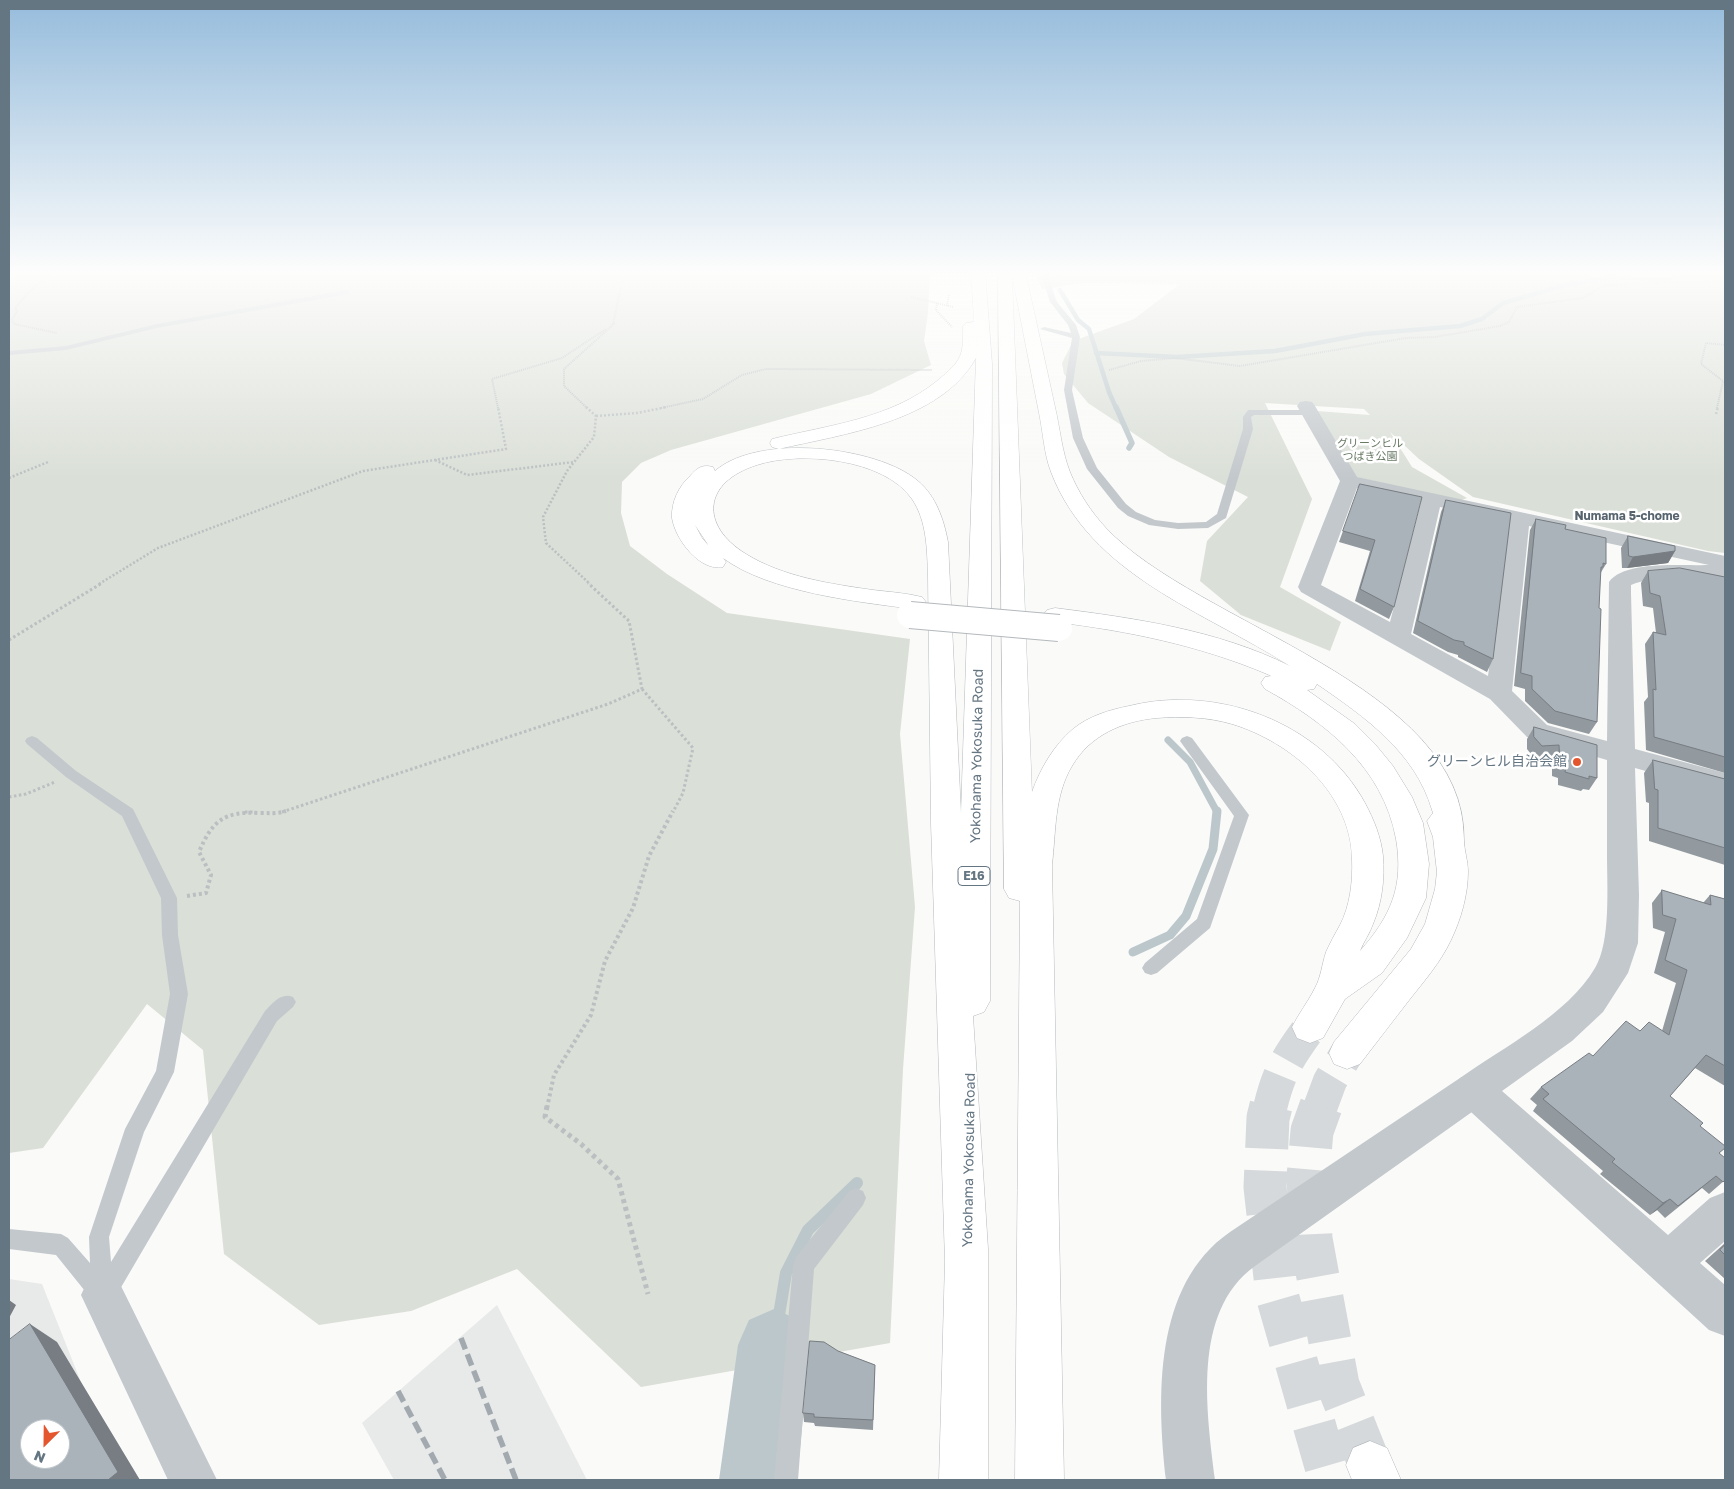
<!DOCTYPE html>
<meta charset="utf-8">
<style>
body{margin:0}
#map{position:relative;width:1734px;height:1489px;overflow:hidden;background:#fafaf8;font-family:"Golos Text",sans-serif}
canvas{display:block}
.frame{position:absolute;inset:0;border:10px solid #657683;pointer-events:none}
.north{position:absolute;left:20px;top:1419px;width:50px;height:50px;box-sizing:border-box;background:#fff;border:1px solid #c1c8cd;border-radius:50%;rotate:203deg;font-size:14px;font-weight:700;line-height:20px;text-align:center;color:#657683}
.north::after{content:'';display:block;margin:auto;width:18px;height:22px;background:#e4572e;clip-path:polygon(50% 0,100% 100%,50% 72%,0 100%)}
</style>
<div id="map">
<canvas width="1734" height="1489"></canvas>
<div class="frame"></div>
<div class="north">N</div>
</div>
<script>
const g = document.querySelector('canvas').getContext('2d');
g.lineJoin = 'round';
function paint(path, color) {
  g.fillStyle = color;
  g.fill(path, 'evenodd');
}
function stroke(path, color, width, dash) {
  g.strokeStyle = color;
  g.lineWidth = width;
  g.lineCap = dash ? 'butt' : 'round';
  g.setLineDash(dash || []);
  g.stroke(path);
}
function write(font, color, halo, rows, align = 'center') {
  g.font = font + ' "Golos Text","Noto Sans JP",sans-serif';
  g.lineWidth = 5;
  g.setLineDash([]);
  g.textBaseline = 'middle';
  g.strokeStyle = halo;
  g.fillStyle = color;
  for (const [text, x, y, turn = 0] of rows) {
    g.save();
    g.translate(x, y);
    g.rotate((+turn || 0) * Math.PI / 180);
    g.textAlign = isNaN(turn) ? turn : align;
    if (halo) g.strokeText(text, 0, 0);
    g.fillText(text, 0, 0);
    g.restore();
  }
}
const built = new Path2D(`
 M9 1279 42 1284 120 1480H9ZM30 1429H60V1459H30Z
 M497 1305 587 1480H394L362 1423Z`);
const green = new Path2D(`
 M9 271H930L928 313 924 341 931 365 871 394 671 450 641 463 622 482 621 513 630 546 667 574 727 613 910 639 900 734 915 907 903 1069 890 1343 641 1387 517 1269 411 1311 319 1325 224 1254 203 1050 147 1004 43 1148 9 1153Z
 M1034 271H1725V553L1708 551 1473 497 1419 459 1390 432 1412 467 1467 498 1459 501 1356 477 1317 411 1370 415 1364 409 1265 403 1312 499 1280 587 1341 622 1330 651 1241 615 1200 581 1207 541 1248 497 1169 457 1088 403 1064 374 1062 363 1073 341 1134 319 1180 284 1083 283 1042 289Z`);
const streamFar4 = new Path2D(`
 M1060 290 1078 320 1089 329 1109 392 1116 408
 M1096 353 1177 357 1275 351 1365 334 1460 326 1482 319 1503 303 1562 286 1608 277 1671 280`);
const streamFar3 = new Path2D(`
 M1116 407 1132 443 1129 448`);
const streamFar2 = new Path2D(`
 M1168 740 1190 762 1217 812`);
const streamFar1 = new Path2D(`
 M1133 952 1170 935 1186 916 1213 849 1217 811`);
const stream = new Path2D(`
 M774 1345 786 1273 808 1230 857 1183`);
const river = new Path2D(`
 M774 1309 799 1320 810 1345 797 1480H719L738 1345 749 1320Z`);
const motorwayTunnelFar1 = new Path2D(`
 M1270 1108C1279 1071 1288 1057 1310 1027
 M1320 1108 1330 1081 1347 1053`);
const motorwayTunnel = new Path2D(`
 M1271 1106 1268 1118 1265 1187 1277 1295 1330 1480
 M1321 1106 1312 1131 1308 1177 1311 1239 1338 1385 1370 1465`);
const pathFar4 = new Path2D(`
 M53 271 28 293 15 308 17 311 12 320 14 324 57 333
 M1062 280H1159
 M911 297 953 307
 M937 303 936 310 952 327
 M947 306 949 294
 M613 324 624 274 620 271
 M1109 370 1141 361 1175 358 1240 366 1406 338 1435 337 1500 326 1509 322 1517 307 1583 298 1604 285 1725 281
 M498 408 492 379 562 358 606 329
 M587 408 564 386V369L615 323
 M661 408 703 399 742 375 766 369 932 370
 M1717 408 1723 381 1701 364 1706 343 1725 345`);
const pathFar3 = new Path2D(`
 M586 407 596 416 594 437 567 471 543 517 546 543 590 584
 M1716 414 1718 407
 M596 416 637 413 667 407
 M435 460 467 475 574 462
 M9 478 48 462
 M99 584 158 548 363 471 506 449 498 407`);
const pathFar2 = new Path2D(`
 M9 640 102 583
 M642 689 693 748 683 793 673 812
 M9 797 26 794 55 782
 M245 812H253
 M282 812 608 704 642 689 629 621 588 583`);
const pathFar1 = new Path2D(`
 M187 896 206 893 211 875 199 852C212 821 224 811 259 813 269 813 276 814 286 811
 M547 1108 554 1075 591 1015 605 961 633 908 649 856 673 811`);
const path = new Path2D(`
 M547 1106 545 1117 581 1144 618 1179 648 1294`);
const service = new Path2D(`
 M1040 271H1046L1057 302 1076 325 1080 337 1072 390 1083 438 1097 468 1126 504 1136 512 1155 520 1178 523 1206 522 1217 514 1243 429V417L1248 410H1313V414L1310 415H1254L1251 417 1253 429 1226 518 1208 528 1178 529 1149 525 1128 516 1118 508 1087 469 1073 438 1064 390 1072 338 1040 329 1044 327 1071 333 1068 325 1050 302Z
 M346 290 350 292 349 294 157 328 66 350 9 355V351L66 346 157 324Z
 M32 736 37 738 76 771 133 809 177 898 178 935 188 994 174 1072 144 1132 109 1237 111 1262 265 1011C273 1003 281 992 293 997L296 1002 293 1007 277 1021 113 1301 105 1304 93 1301 56 1255 9 1249V1229L61 1234 68 1238 90 1263 89 1237 125 1129 156 1071 170 994 162 935 161 898 122 816 66 777 27 744 25 741 27 738Z
 M1187 736 1192 738 1249 815 1210 928 1157 973 1151 975 1145 973 1142 968 1145 963 1197 919 1234 816 1180 741 1182 738Z
 M856 1188 863 1191 866 1198 863 1205 814 1269 798 1480H774L793 1265 796 1257 849 1191Z`);
const minor = new Path2D(`
 M1306 401 1312 402 1315 406 1357 477 1725 556V579C1702 579 1650 575 1631 585V593L1635 749 1725 773V793L1635 768 1639 895 1638 943 1628 973 1603 1012 1572 1041 1502 1091 1668 1235 1710 1198 1725 1192V1241L1700 1263 1725 1285V1336L1709 1330 1460 1102 1454 1090 1460 1078C1504 1047 1567 1015 1595 968 1611 942 1607 886 1607 855 1607 823 1607 792 1607 760L1527 737 1490 699 1301 592 1298 587 1340 481 1297 406 1300 402ZM1357 488 1421 502 1390 622 1321 585ZM1440 507 1508 522 1488 676 1411 634ZM1529 526 1709 565C1684 566 1624 560 1609 582L1607 741 1547 725 1512 691Z
 M103 1273 118 1280 217 1480H168L81 1295 88 1280Z`);
const tertiary = new Path2D(`
 M1473 1073 1486 1078 1492 1090 1486 1102 1255 1266C1191 1312 1207 1413 1215 1480H1166C1157 1398 1153 1285 1230 1232L1460 1078Z`);
const motorway = new Path2D(`
 M971 271H985L992 364 990 1001 984 1012 973 1016 988 1249V1480H939L945 1261 931 823 928 576C927 550 927 521 912 499 884 458 799 451 757 465 703 482 699 525 746 554 783 577 831 584 873 590 890 592 906 593 922 597L926 602 922 607 914 609C858 602 769 592 723 558L726 562 723 567C700 572 675 539 672 518 671 502 679 486 690 476 697 468 702 464 713 467L715 471C758 433 877 446 918 481 936 496 944 520 948 542L961 813 976 358C940 422 843 434 779 449L772 447 770 443 772 439C829 425 890 419 937 381 944 375 953 368 958 360 964 351 963 336 963 326L966 323 974 322ZM695 525 707 543 708 545 702 538Z
 M998 271H1025C1035 316 1045 361 1055 407 1060 428 1062 452 1070 472 1078 492 1091 512 1106 528 1197 625 1466 685 1464 840 1464 850 1468 861 1468 871 1468 895 1461 919 1451 940 1440 963 1425 980 1410 999 1393 1021 1376 1043 1360 1064L1347 1069 1334 1064 1329 1053 1334 1042 1411 949 1425 924 1435 889 1437 872 1433 837 1427 821 1433 813 1432 810C1415 752 1365 717 1317 684L1314 689 1307 690 1355 724 1375 744 1393 766 1412 797 1423 823 1429 864 1426 898 1407 938 1382 973 1345 999 1323 1038 1310 1043 1297 1038 1292 1027C1299 1013 1308 1002 1315 988 1321 977 1322 964 1326 952 1330 943 1335 934 1340 925 1350 906 1353 881 1352 859 1351 793 1291 742 1232 724 1208 717 1182 716 1157 718 1123 721 1090 735 1072 766 1054 796 1056 832 1052 865L1064 1480H1015L1020 901 1009 898 1004 889ZM1012 275C1021 321 1030 367 1039 413 1043 432 1044 454 1051 472 1091 576 1204 611 1290 666 1218 630 1134 618 1055 608L1047 610 1043 615 1047 620 1055 622C1128 631 1198 645 1267 674L1271 676 1265 677 1261 683 1265 689C1325 722 1383 767 1396 839 1404 886 1391 916 1360 951 1364 941 1370 933 1373 924 1382 903 1385 878 1383 856 1381 837 1374 820 1365 803 1321 722 1217 684 1129 706 1109 710 1089 716 1073 729 1054 745 1040 769 1032 792Z
 M1370 1441 1387 1448 1401 1480H1352L1346 1465 1353 1448Z`);
const rail = new Path2D(`
 M461 1338 516 1480
 M398 1391 445 1480`);
const motorwayBridge = new Path2D(`
 M910 615 1059 628`);
const wall = new Path2D(`
 M1360 484 1394 607 1389 619 1355 601 1370 551 1339 542Z
 M1446 500 1493 659 1487 672 1458 657V655L1448 652 1413 633 1441 512Z
 M1536 519 1565 529 1606 564 1600 574 1599 608 1597 722 1589 734 1548 723 1525 701V689L1514 686 1530 530Z
 M1628 536 1675 551 1668 563 1627 568H1622L1621 548Z
 M1648 571 1725 577V773L1646 750 1644 702 1648 697 1645 644 1653 632 1656 633 1653 608 1643 606 1641 583Z
 M1534 727 1597 745V778L1589 790 1583 789 1581 791 1558 785V778L1552 776V758H1534L1527 749V739Z
 M1653 760 1725 779V865L1649 841V803L1646 802 1644 773Z
 M1662 890 1703 903 1710 895 1725 899V1086L1695 1068 1670 1096 1700 1126 1719 1153 1725 1180 1709 1194 1702 1188 1665 1218 1657 1210 1650 1215 1600 1174 1603 1171 1533 1111 1537 1105 1530 1099 1541 1087 1593 1056 1640 1031H1662L1676 983 1654 973 1665 932 1653 928 1652 903Z
 M1725 1243V1279L1705 1261Z
 M838 1351 875 1365 873 1430 815 1426 814 1423 804 1422 803 1413Z`);
const shadedWall = new Path2D(`
 M1675 551 1668 563 1627 568 1633 557Z
 M1670 1199 1657 1210 1650 1215 1663 1203Z
 M9 1300 16 1305 9 1318Z
 M30 1324 57 1342 140 1480H108Z`);
const building = new Path2D(`
 M1360 484 1422 497 1394 607 1360 589 1375 540 1343 531Z
 M1446 500 1511 513 1493 659 1464 645V642L1454 640 1418 621Z
 M1536 519 1566 525 1565 529 1606 538V564L1603 563V567H1601L1599 608 1601 609 1597 722 1555 711 1532 689V676L1521 673Z
 M1628 536 1675 546V551L1633 557 1629 556Z
 M1680 568 1725 577V757L1654 737 1653 689 1656 690 1653 632 1666 635 1660 596 1650 593 1648 571Z
 M1534 727 1597 745V778L1589 776V779L1565 772 1566 766 1560 764 1559 745 1542 746 1534 737Z
 M1653 760 1725 779V848L1658 828V790L1655 789Z
 M1662 890 1711 905 1710 895 1725 899V1066L1706 1055 1670 1096 1703 1123 1700 1126 1725 1146V1148L1719 1153 1725 1158V1180L1723 1182 1716 1176 1678 1206 1670 1199 1663 1203 1612 1162 1615 1159 1543 1099 1549 1094 1541 1087 1589 1053 1593 1056 1626 1021 1640 1031 1649 1022 1669 1035 1687 970 1665 960 1676 919 1663 915Z
 M1725 1245V1255L1720 1250Z
 M30 1324 118 1472 108 1480H9V1340ZM30 1429H60V1459H30Z
 M810 1341 824 1342 838 1351 875 1365 873 1420 814 1417V1414L803 1413Z`);
const markers = [
 [1577,762,5,"#e4572e"]
];
const farParknames = [
 ["グリーンヒル",1370,444],
 ["つばき公園",1370,457]
];
const farNeighbourhoodnames = [
 ["Numama 5-chome",1627,516]
];
const shields = [
 [974,876,32]
];
const shieldNames = [
 ["E16",974,876]
];
const streetNames = [
 ["Yokohama Yokosuka Road",977,756,-89],
 ["Yokohama Yokosuka Road",969,1160,-89]
];
const poiNames = [
 ["グリーンヒル自治会館",1567,762]
];
paint(built, '#e8e9e9');
paint(green, '#dadfd7');
stroke(streamFar4, '#bbc7cb', 4.5);
stroke(streamFar3, '#bbc7cb', 5.5);
stroke(streamFar2, '#bbc7cb', 7);
stroke(streamFar1, '#bbc7cb', 9);
stroke(stream, '#bbc7cb', 12);
paint(river, '#bbc7cb');
stroke(motorwayTunnelFar1, '#d5d9db', 34, [34, 17]);
stroke(motorwayTunnel, '#d5d9db', 43, [43, 22]);
stroke(motorway, '#b4b9bd', 1);
stroke(pathFar4, '#bbbfc2', 2, [1, 1]);
stroke(pathFar3, '#bbbfc2', 2.5, [2, 2]);
stroke(pathFar2, '#bbbfc2', 3, [2.5, 2.5]);
stroke(pathFar1, '#bbbfc2', 4, [3, 3]);
stroke(path, '#bbbfc2', 5, [4, 4]);
paint(service, '#c3c8cc');
paint(minor, '#c3c8cc');
paint(tertiary, '#c3c8cc');
paint(motorway, '#fff');
stroke(rail, '#a2aab0', 5.5, [12, 5.5]);
stroke(motorwayBridge, '#b4b9bd', 28, []);
stroke(motorwayBridge, '#fff', 26);
paint(wall, '#929a9f');
paint(shadedWall, '#777d82');
paint(building, '#aab3b9');
stroke(building, '#777d82', 1);
const sky = g.createLinearGradient(0, 0, 0, 479);
sky.addColorStop(0, '#96bcdc');
sky.addColorStop(0.57, '#fdfdfc');
sky.addColorStop(1, '#fdfdfc00');
g.fillStyle = sky;
g.fillRect(0, 0, 1734, 479);
for (const [x, y, r, color] of markers) {
  const dot = new Path2D();
  dot.arc(x, y, r, 0, 2 * Math.PI);
  g.fillStyle = color;
  g.fill(dot);
  stroke(dot, '#fff', 2);
}
write('11px', '#687a64', '#fff', farParknames);
write('bold 12px', '#57646e', '#fff', farNeighbourhoodnames);
for (const [x, y, w] of shields) {
  const box = new Path2D();
  box.roundRect(x - w / 2, y - 9.5, w, 19, 4);
  g.fillStyle = '#fff';
  g.fill(box);
  stroke(box, '#657683', 1);
}
write('bold 12px', '#657683', null, shieldNames);
write('14px', '#657683', '#fff', streetNames);
write('14px', '#657683', '#fff', poiNames, 'right');
</script>
